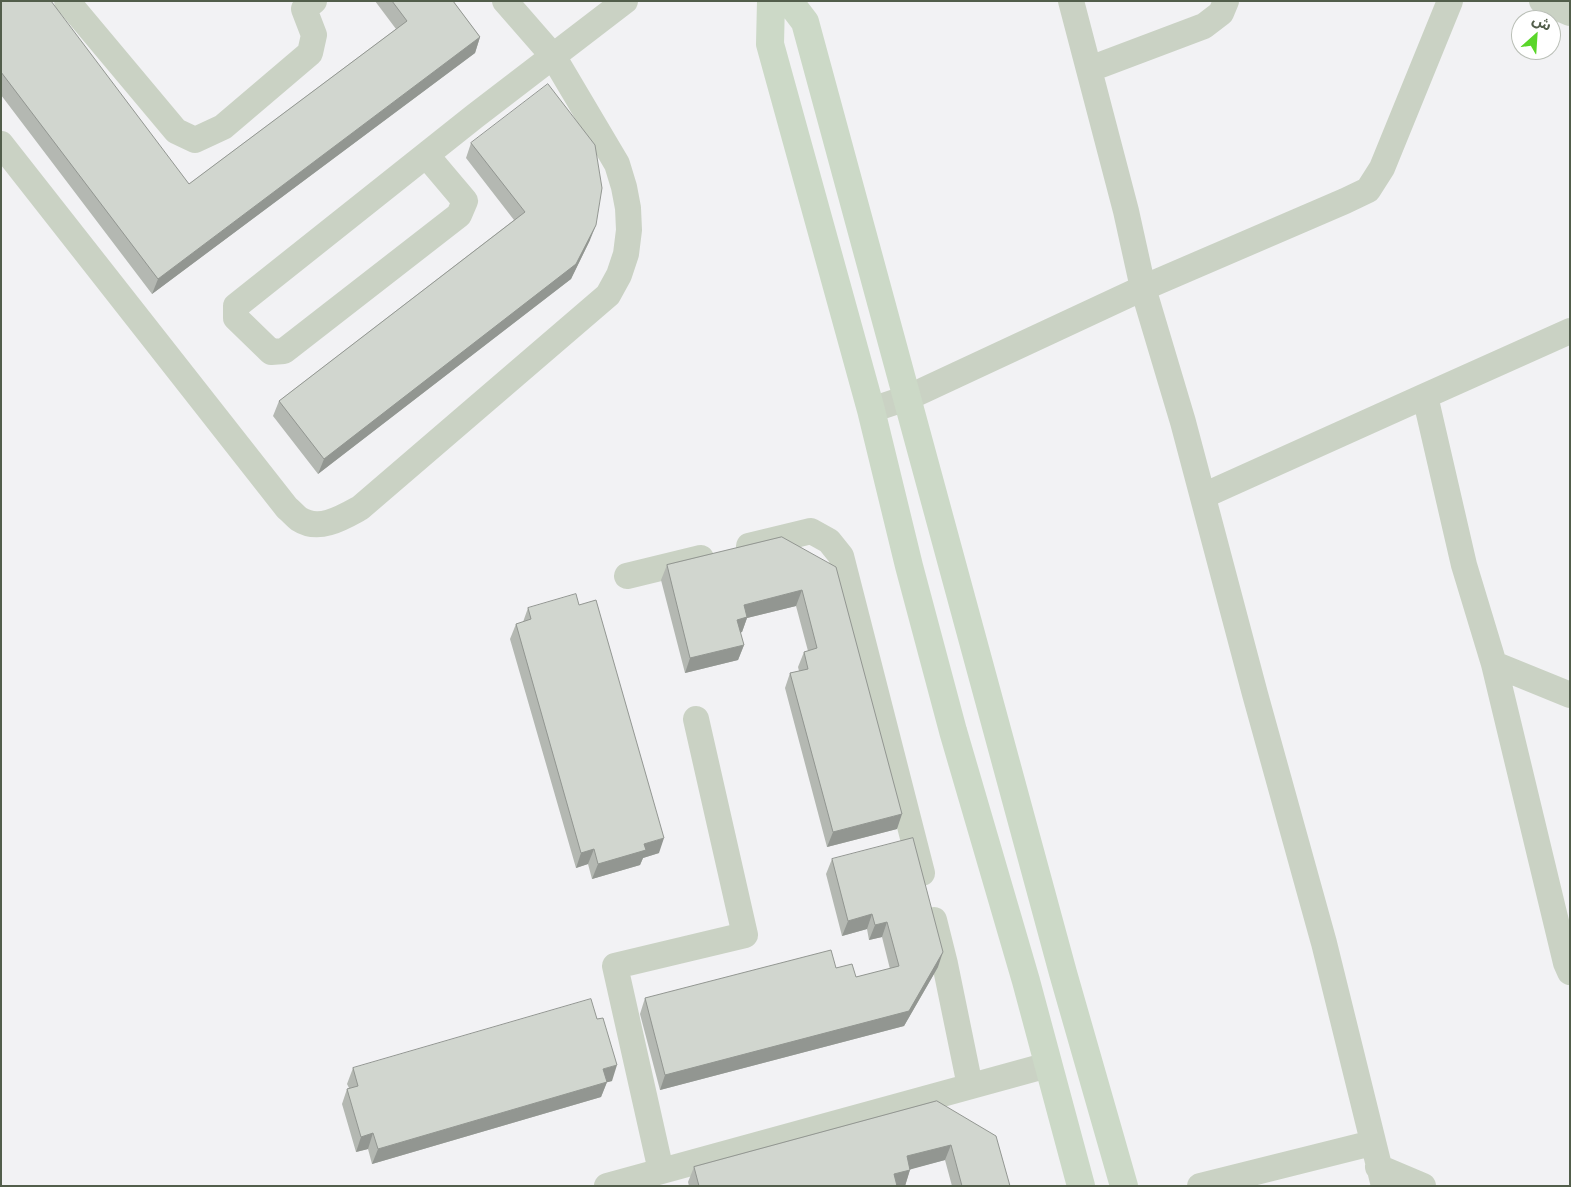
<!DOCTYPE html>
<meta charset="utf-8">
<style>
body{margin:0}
#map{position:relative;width:1571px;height:1187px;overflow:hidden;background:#f2f2f4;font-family:"Work Sans","Noto Sans Arabic",sans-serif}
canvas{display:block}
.frame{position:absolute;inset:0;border:2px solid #525e4b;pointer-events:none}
.north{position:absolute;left:1511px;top:10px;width:50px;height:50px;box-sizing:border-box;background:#fff;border:1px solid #babfb7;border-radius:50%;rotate:26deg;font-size:14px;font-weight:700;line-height:20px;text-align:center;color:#525e4b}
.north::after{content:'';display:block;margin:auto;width:18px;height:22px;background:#5ad62a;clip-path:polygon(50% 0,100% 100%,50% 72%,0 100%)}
</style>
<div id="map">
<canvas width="1571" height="1187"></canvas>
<div class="frame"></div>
<div class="north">ش</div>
</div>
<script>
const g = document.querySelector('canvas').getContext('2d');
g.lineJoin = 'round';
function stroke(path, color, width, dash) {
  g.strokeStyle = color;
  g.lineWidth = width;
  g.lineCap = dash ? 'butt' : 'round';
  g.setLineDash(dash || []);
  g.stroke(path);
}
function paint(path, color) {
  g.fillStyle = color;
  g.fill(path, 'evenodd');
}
const minor = new Path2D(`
 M67 1 176 131 195 140 223 127 310 53 314 35 304 9 314 1
 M1071 1 1126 211 1143 288 1183 422 1255 694 1324 943 1384 1186
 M1542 1 1570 13
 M1090 69 1204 26 1221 13 1226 1
 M1 144 287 508C291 511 295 516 299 519 319 532 342 518 360 508L608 295 619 275 626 254 629 230 628 208 624 187 617 164 553 56 505 1
 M427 156 465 201 459 215 284 351 271 352 236 318V306L475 116 625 1
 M1425 396 1570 331
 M871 410 907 398 1143 288 1345 201 1368 190 1382 168 1450 1
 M1203 496 1425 396 1464 565 1494 664 1566 963 1570 972
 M749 546 811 531 829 541 841 556 922 873
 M627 576 701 558
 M1494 664 1570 695
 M934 920 945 964 970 1086
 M1378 1167 1423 1186
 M661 1171 615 966 745 935 696 719
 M607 1186 1048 1065
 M1200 1186 1372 1143`);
const secondary = new Path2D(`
 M771 1 770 44 871 410 909 566 953 731 1026 981 1081 1186
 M789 1 805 22 1063 973 1124 1186`);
const wall = new Path2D(`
 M1 1 189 184 396 29 375 1H453L480 37 475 53 152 294 1 95Z
 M471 143 590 240 571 279 318 474 273 416 279 401 514 220 466 158Z
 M782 537 897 829 827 847 785 688 790 673 799 671 798 667 804 652 808 651 796 606 747 618 742 632 740 633 744 645 738 660 685 673 661 580 667 565Z
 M579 605 659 853 643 858 640 865 592 879 588 864 576 868 510 639 516 624 523 622 528 608Z
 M832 859 938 967 904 1026 660 1090 640 1014 645 998 836 968 856 977 890 969 882 937 869 940 867 929 842 936 826 874Z
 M353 1068 612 1081 607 1082 601 1097 372 1164 368 1149 356 1152 342 1104 347 1089 349 1088 347 1084Z
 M937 1101 1010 1186H952L945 1160 910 1169 905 1186H689L688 1182 694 1167Z`);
const shadedWall = new Path2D(`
 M480 37 475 53 152 294 158 279Z
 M596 225 590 240 571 279 318 474 324 459Z
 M802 590 796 606 747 618 742 632 731 635 737 620 744 605Z
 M744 645 738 660 685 673 690 658Z
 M902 814 897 829 827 847 833 832Z
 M664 838 659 853 643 858 640 865 592 879 598 864 644 844Z
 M594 849 588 864 576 868 581 853Z
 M872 914 867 929 842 936 848 921Z
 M887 922 882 937 869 940 875 925Z
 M943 952 938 967 904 1026 660 1090 665 1075Z
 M617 1065 612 1081 597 1085 603 1069Z
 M607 1082 601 1097 372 1164 378 1149Z
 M373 1133 368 1149 356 1152 361 1137Z
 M951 1145 945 1160 901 1172 907 1156Z
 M910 1170 905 1186H890L894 1174Z`);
const building = new Path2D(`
 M1 1H51L189 184 407 21 392 1H453L480 37 158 279 1 72Z
 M548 84 595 145 602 188 596 225 576 264 324 459 279 401 525 212 471 143Z
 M782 537 836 567 902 814 833 832 790 673 808 669 804 652 817 648 802 590 744 605 747 617 737 620 744 645 690 658 667 565Z
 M576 594 579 605 596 600 664 838 644 844 646 850 598 864 594 849 581 853 516 624 531 619 528 608Z
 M913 838 943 952 909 1011 665 1075 645 998 831 950 836 968 852 964 856 977 899 966 887 922 875 925 872 914 848 921 832 859Z
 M591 999 597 1019 603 1018 617 1065 603 1069 607 1082 378 1149 373 1133 361 1137 347 1089 358 1086 353 1068Z
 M937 1101 996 1136 1010 1186H962L951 1145 907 1156 910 1170 894 1174 897 1186H699L694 1167Z`);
stroke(minor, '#cad2c4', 26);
stroke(secondary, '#ccd9c7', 28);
paint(wall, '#b4b8b2');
paint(shadedWall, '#929691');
paint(building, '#d1d6cf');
stroke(building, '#929691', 1);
</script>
